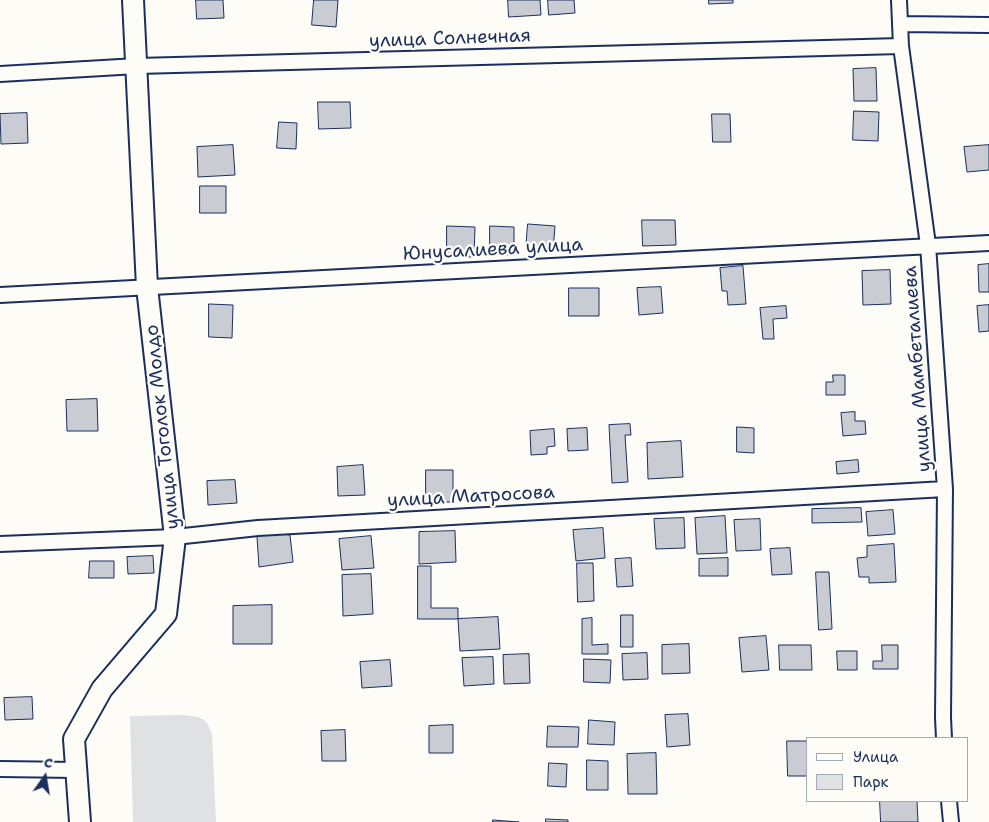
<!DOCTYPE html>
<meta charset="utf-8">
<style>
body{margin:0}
#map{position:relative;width:989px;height:822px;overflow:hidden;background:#fdfcf7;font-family:"Shantell Sans",sans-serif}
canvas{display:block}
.legend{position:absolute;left:806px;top:737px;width:162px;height:65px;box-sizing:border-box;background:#fdfcf7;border:1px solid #a3aaba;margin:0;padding:6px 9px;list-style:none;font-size:15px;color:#1b2f5e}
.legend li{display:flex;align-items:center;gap:10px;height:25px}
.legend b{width:25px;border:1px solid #a3aaba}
.north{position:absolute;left:20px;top:752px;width:50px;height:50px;-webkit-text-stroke:4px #fdfcf7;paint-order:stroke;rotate:13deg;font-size:14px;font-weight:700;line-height:20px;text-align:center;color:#1b2f5e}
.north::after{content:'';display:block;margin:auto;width:18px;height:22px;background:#1b2f5e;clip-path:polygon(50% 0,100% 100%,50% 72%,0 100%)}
</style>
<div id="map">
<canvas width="989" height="822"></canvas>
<ul class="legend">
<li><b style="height:6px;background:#fdfcf7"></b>Улица</li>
<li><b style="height:14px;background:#e0e1e3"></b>Парк</li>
</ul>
<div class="north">С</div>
</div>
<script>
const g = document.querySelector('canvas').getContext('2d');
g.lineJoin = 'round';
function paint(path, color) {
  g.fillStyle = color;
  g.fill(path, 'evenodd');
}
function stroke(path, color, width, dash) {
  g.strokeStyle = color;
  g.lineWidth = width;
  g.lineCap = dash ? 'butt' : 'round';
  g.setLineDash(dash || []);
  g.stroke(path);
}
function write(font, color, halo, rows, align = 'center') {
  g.font = font + ' "Shantell Sans",sans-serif';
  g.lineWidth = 4.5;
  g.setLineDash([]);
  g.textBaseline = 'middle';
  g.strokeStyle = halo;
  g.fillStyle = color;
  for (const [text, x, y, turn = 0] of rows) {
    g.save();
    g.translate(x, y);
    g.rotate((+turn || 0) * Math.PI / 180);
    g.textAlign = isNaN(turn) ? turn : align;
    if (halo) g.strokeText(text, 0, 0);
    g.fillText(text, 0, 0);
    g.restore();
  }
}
const green = new Path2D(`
 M184 715C201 717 206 717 212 734L216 822H133L130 716Z`);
const building = new Path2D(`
 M196 0H223L224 18 197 19Z
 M314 0H338L336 27 312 25Z
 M508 0H540L541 15 509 17Z
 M548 0H574L575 13 549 15Z
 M709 0H733V3L709 4Z
 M876 68 877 101H854L853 69Z
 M318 102H350L351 128 319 129Z
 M854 111 879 112 878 141 853 140Z
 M27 113 28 143 1 144 0 114Z
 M712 114H730L731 142H713Z
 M279 122 297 123 296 149 277 148Z
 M233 145 235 175 198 177 197 147Z
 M989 145V170L967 172 964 147Z
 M200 186H226V213H200Z
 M642 220H675L676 245 643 246Z
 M528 224 555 226 553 251 526 249Z
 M447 226 475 227 474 257 447 256Z
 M490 226 514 227V255L490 254Z
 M989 264V292H979L978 265Z
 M743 266 746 304 728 305 727 291H722L720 268Z
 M890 270 891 304 863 305 862 271Z
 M661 287 663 313 639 315 637 288Z
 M569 288H599V316H569Z
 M209 304 233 305 232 338 209 337Z
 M989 305V331L979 332 977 306Z
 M786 306 787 318 773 319 774 339H763L760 308Z
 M833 375H845V395H826V382H833Z
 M97 399 98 431H67L66 400Z
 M855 412V421H865L866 434 843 436 841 413Z
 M630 424 631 435H625L628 482 612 483 609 425Z
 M737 427 754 428V453L737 452Z
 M587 428 588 450 568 451 567 429Z
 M554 429 555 446 547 447V454L531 455 530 431Z
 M681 441 683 477 648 479 647 443Z
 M858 460 859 472 837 474 836 462Z
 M363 465 365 495 338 496 337 467Z
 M426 470H453V502H426Z
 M235 480 237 503 208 505 207 481Z
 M861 508 862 522 812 523V509Z
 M893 510 895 534 868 536 866 512Z
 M725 516 727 553 697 554 695 518Z
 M684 518 685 548 656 549 654 519Z
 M760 519 761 550 736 551 734 520Z
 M603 528 605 558 576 561 573 530Z
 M455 531 456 562 419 564V532Z
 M273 533 290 535 293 562 259 567 257 537Z
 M371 536 374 568 342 570 339 539Z
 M894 544 896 582 869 583V577H859L857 558 867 557V546Z
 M790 548 792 574 772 575 770 549Z
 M153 556 154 573 128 574 127 557Z
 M631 558 633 586 617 587 615 559Z
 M728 558V576H699V559Z
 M90 561H114V578H89Z
 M577 563H593L594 601 578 602Z
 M418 566H431V608H458V619H418Z
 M816 572H829L832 629 819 630Z
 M371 574 373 614 343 616 342 575Z
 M272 605V644H233V606Z
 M621 615H633V647H621Z
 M498 617 500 649 460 651 458 619Z
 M592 618V645L608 644V654H582V619Z
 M766 636 769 670 742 672 739 638Z
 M689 644 690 673 662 674V645Z
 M779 645H811L812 670H780Z
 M882 645H898V669H873V661H882Z
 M837 651H857V670H838Z
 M647 653 648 679 623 680 622 654Z
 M529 654 530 683 504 684 503 655Z
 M493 657 494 684 464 686 462 658Z
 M584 659 611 660 610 683 584 682Z
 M390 660 392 686 362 688 360 662Z
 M32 697 33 719 5 720 4 698Z
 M688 714 690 745 667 747 665 715Z
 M589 720 615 722 614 745 588 744Z
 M453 725V753H429V726Z
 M548 726 579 727 578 747H547Z
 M345 730 346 761H322L321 731Z
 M787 741H808V776H788Z
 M656 753 657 794H628L627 754Z
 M587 760 608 761V790H587Z
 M549 763 567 764 566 787 548 786Z
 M880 801H917L918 822H881Z
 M546 819 568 820V822H546Z
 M493 820 519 822H493Z`);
const street = new Path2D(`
 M899 0 901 46 928 245 945 489 943 718 944 738
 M901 24 989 25
 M0 74 137 66 901 46
 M0 295 989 243
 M0 544 175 537 258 528 945 489
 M0 769 76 770
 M949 801 951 822`);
const secondary = new Path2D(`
 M80 822 74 739 102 689 166 614 175 537 147 287 133 0`);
const streetNames = [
 ["улица Солнечная",450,39,-2],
 ["Юнусалиева улица",493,250,-3],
 ["улица Мамбеталиева",918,369,-94],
 ["улица Тоголок Молдо",163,427,-96],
 ["улица Матросова",471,497,-3]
];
paint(green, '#e0e1e3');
paint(building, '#c9ccd3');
stroke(building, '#1b2f5e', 1);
stroke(street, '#1b2f5e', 18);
stroke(secondary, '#1b2f5e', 24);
stroke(street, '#fdfcf7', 14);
stroke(secondary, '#fdfcf7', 20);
write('19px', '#1b2f5e', '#fdfcf7', streetNames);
</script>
